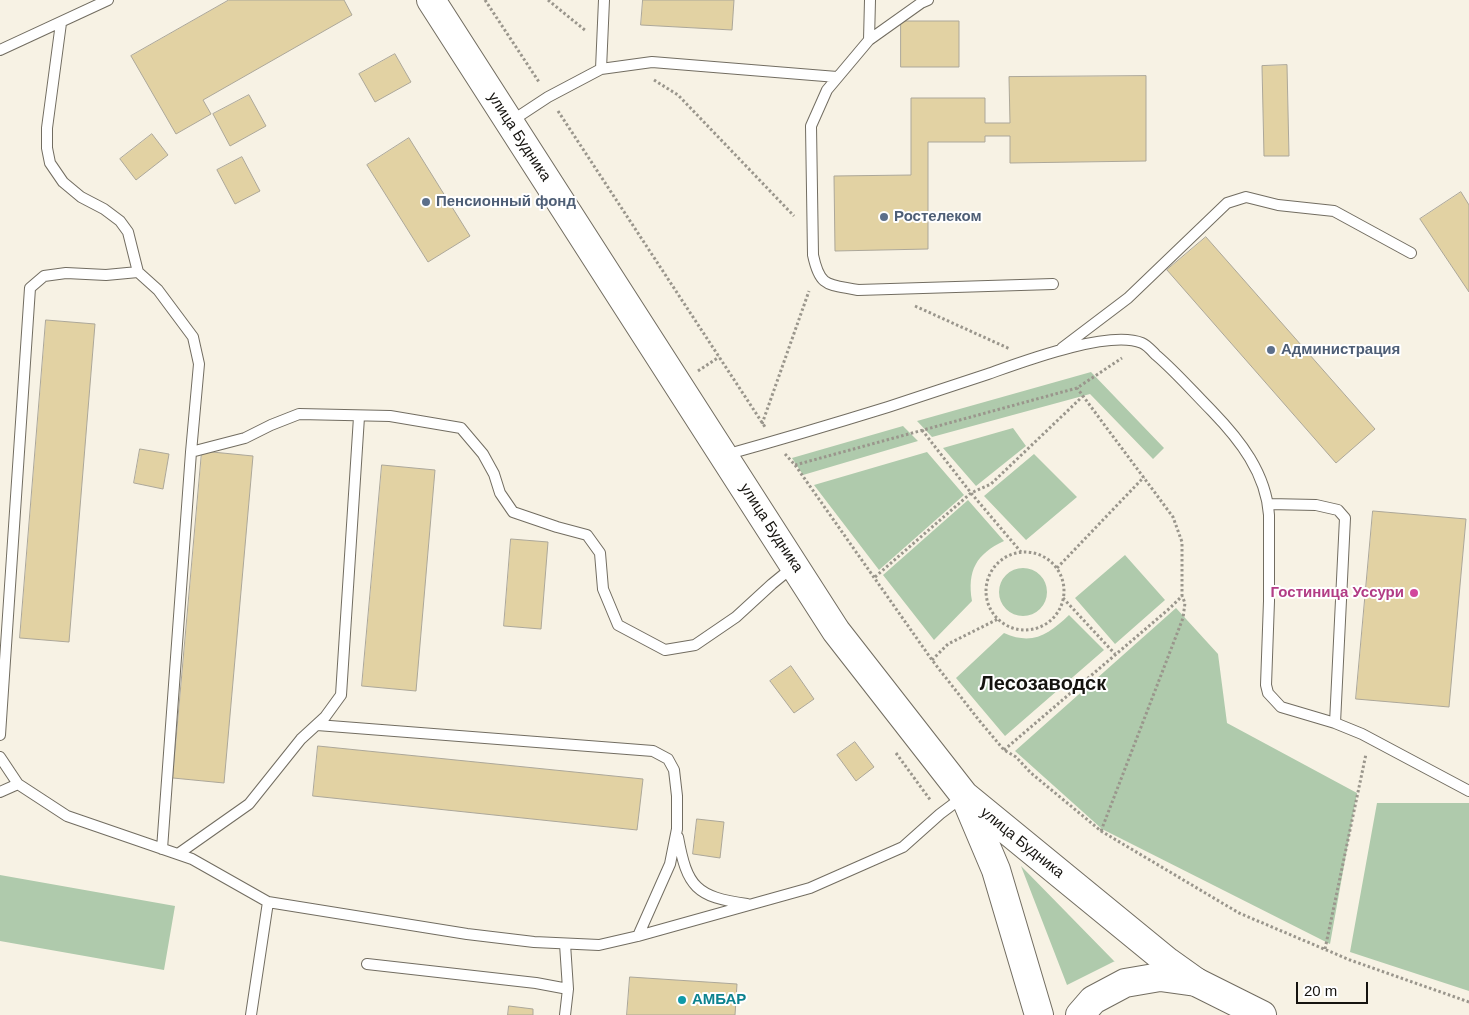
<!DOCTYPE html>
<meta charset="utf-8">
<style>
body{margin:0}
#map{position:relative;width:1469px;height:1015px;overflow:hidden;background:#f7f2e4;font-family:Arial,sans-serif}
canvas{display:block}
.scale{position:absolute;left:1296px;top:982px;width:72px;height:22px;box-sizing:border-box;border:2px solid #15130f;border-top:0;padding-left:6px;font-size:15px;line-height:18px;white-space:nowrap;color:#15130f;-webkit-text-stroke:4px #fff;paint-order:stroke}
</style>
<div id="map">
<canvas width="1469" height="1015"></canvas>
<div class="scale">20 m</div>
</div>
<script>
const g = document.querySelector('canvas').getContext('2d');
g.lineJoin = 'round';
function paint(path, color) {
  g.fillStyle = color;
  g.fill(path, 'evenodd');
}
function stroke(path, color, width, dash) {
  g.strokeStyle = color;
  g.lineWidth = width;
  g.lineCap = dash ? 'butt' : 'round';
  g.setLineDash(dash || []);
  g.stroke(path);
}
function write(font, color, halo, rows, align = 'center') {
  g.font = font + ' Arial,sans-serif';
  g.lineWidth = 4;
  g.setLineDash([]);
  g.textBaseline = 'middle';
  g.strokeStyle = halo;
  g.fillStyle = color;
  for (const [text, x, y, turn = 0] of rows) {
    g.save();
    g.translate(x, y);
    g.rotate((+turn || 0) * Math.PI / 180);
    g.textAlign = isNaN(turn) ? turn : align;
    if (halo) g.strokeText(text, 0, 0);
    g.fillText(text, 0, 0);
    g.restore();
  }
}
const green = new Path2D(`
 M1091 372 1164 448 1153 459 1090 394 932 437 917 421Z
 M903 426 918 441 803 475 792 458Z
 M1013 428 1026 446 976 486 943 448Z
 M927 452 964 495 879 570 814 485Z
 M1034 454 1077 497 1026 540 984 496Z
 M968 500 1004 541C976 554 967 571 972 601L934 640 883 575Z
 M1125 555 1165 600 1115 644 1075 598Z
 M999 592a24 24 0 1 1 48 0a24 24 0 1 1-48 0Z
 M1176 608 1218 654 1227 723 1357 793 1330 944 1102 829 1015 751Z
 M1069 615 1104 650 1005 736 956 678 1004 633C1033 646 1049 634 1069 615Z
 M1377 803H1469V991L1350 952Z
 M1021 866 1114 961H1115L1067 985Z
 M0 875 175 906 164 970 0 941Z`);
const building = new Path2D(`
 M229 0H344L352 15 203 100 211 114 176 134 131 56Z
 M643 0H734L732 30 641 25Z
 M901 21H959V67H901Z
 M395 54 411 82 375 102 359 74Z
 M1287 65 1289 156H1264L1262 66Z
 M1146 76V161L1010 163V136H985V142H928V249L835 251 834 176 911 175V98H985V123H1010L1009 77Z
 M249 95 266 126 230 146 213 114Z
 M152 134 168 155 136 180 120 159Z
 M409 138 470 236 428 262 367 165Z
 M242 157 260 191 235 204 217 170Z
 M1461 192 1469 205V292L1420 219Z
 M1206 237 1375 429 1336 463 1167 270Z
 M46 320 95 324 69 642 20 638Z
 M140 449 169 454 163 489 134 483Z
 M202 451 253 456 224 783 173 778Z
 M382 465 435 470 416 691 362 686Z
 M1373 511 1466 519 1449 707 1356 699Z
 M511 539 548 542 541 629 504 626Z
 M791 666 814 699 794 713 770 681Z
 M855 742 874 767 856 781 837 755Z
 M318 746 643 779 637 830 313 796Z
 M697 819 724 822 720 858 693 854Z
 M630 977 737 984 735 1015H627Z
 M509 1006 533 1009V1015H508Z`);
const path = new Path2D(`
 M485 0 539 82
 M548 0 586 31
 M654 80 678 95 794 216
 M558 111 765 427
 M915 306 1010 349
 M698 371 719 357
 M762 424 809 291
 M922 430 971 493 1021 552
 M785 454 795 465 932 660 978 719 1004 750 1016 757 1031 773 1101 831 1239 913 1350 960 1469 1002
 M795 465 1077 388 1122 358
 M986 591a39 39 0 1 1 78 0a39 39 0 1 1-78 0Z
 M1057 568 1144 477
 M875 577 971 493 991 484 1082 397
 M1063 598 1115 654
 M932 660 948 644 998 619
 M1004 750 1170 608 1182 596V542L1173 517 1077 388
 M896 753 931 801
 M1101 831 1183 618 1185 603 1182 596
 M1325 949 1366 754`);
const service = new Path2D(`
 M870 0 869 40 827 90 811 126 813 255C820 288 828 284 858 290L1053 284
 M61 23 47 128V148L50 163 63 182 81 197 104 209 120 221 128 232 138 272 158 290 193 337 199 364 191 452 162 849
 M869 40 921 3 928 0
 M0 50 108 0
 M601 69 604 0
 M510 122 548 97 601 69 652 62 837 77
 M1062 348 1128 298 1227 203 1246 197 1278 205 1334 211 1411 253
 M191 452 245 438 271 425 299 414 390 416 461 428 483 454 494 474 500 493 513 512 557 527 587 535 600 553 603 589 618 625 665 650 695 645 736 617 772 584 794 566
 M725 455C779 440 833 424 888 407 921 396 955 385 988 374 1022 362 1109 329 1142 343 1147 345 1152 351 1156 355 1176 372 1194 393 1212 411 1240 440 1266 473 1269 515V601L1266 685 1268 693 1281 707 1335 723 1362 734 1469 791
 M1269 504 1316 505 1338 510 1345 518 1335 723
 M317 725 653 751 668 759 674 770 677 796V829L670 864 638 936
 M0 735 30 288 44 276 66 273 106 275 138 272
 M0 757 18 784 67 816 192 859 268 902 467 934 534 942 599 945 638 936 810 888 903 847 940 814 964 796
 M0 792 18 784
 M678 837C687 887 696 897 747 904
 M178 854 249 804 301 739 325 717 341 695 359 417
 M367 964 536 983 568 989
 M251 1015 268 902
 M565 1015 568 989 565 944`);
const secondary = new Path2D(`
 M431 0 836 631 964 795 1168 962 1196 982
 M966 799 996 870 1039 1015`);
const primary = new Path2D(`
 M1080 1015 1093 1000 1125 983 1160 977 1196 982 1262 1015`);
const markers = [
 [426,202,5,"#5c6f8a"],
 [884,217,5,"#5c6f8a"],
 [1271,350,5,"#5c6f8a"],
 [1414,593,5,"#d1479c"],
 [682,1000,5,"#0f9aa8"]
];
const streetNames = [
 ["улица Будника",519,137,57],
 ["улица Будника",771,528,57],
 ["улица Будника",1022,843,39]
];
const serviceNames = [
 ["Пенсионный фонд",436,202],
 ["Ростелеком",894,217],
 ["Администрация",1281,350]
];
const hotelNames = [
 ["Гостиница Уссури",1404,593]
];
const cultureNames = [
 ["АМБАР",692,1000]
];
const districtNames = [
 ["Лесозаводск",1043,684]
];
paint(green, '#afcaac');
paint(building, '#e2d2a3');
stroke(building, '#aca799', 1);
stroke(service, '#726d61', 12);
stroke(secondary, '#726d61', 30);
stroke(primary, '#726d61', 30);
stroke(path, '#9a968c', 3, [2.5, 2.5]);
stroke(service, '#fff', 10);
stroke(secondary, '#fff', 28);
stroke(primary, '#fff', 28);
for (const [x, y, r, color] of markers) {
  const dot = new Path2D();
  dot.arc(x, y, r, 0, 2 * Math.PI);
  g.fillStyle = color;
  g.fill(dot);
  stroke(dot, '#fff', 2);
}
write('15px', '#15130f', '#fff', streetNames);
write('bold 15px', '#4e5e75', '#fff', serviceNames, 'left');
write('bold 15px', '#b23c85', '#fff', hotelNames, 'right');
write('bold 15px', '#0d838f', '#fff', cultureNames, 'left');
write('bold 20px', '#15130f', '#fff', districtNames);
</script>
